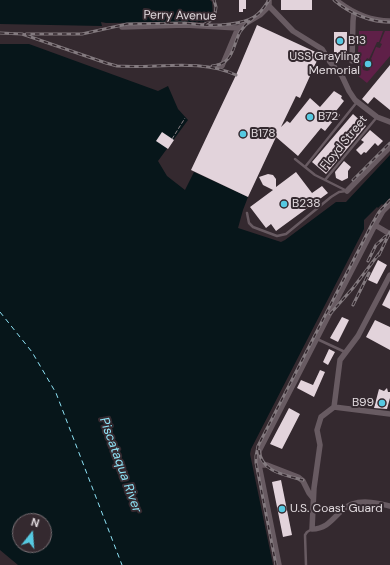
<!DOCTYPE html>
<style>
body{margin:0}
#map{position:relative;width:390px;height:565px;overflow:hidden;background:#34292f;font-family:"DM Sans",sans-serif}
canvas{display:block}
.north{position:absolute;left:12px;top:513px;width:40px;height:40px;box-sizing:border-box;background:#34292f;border:1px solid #797075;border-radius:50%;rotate:17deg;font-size:11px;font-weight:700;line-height:16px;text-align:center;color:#e1dade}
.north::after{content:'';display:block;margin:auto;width:14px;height:18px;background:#56c9e1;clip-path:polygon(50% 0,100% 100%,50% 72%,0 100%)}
</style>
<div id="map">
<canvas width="390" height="565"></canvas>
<div class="north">N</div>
</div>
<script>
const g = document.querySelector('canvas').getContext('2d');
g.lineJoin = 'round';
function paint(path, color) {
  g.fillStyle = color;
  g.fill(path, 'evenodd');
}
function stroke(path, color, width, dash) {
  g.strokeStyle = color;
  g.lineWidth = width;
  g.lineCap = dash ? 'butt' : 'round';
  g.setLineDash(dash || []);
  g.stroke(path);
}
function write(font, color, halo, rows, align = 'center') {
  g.font = font + ' "DM Sans",sans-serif';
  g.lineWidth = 4;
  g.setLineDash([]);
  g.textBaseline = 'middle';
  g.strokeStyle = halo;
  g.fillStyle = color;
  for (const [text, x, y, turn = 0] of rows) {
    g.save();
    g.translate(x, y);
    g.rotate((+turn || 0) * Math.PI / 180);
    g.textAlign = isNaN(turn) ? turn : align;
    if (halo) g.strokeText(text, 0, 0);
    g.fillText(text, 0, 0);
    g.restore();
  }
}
const green = new Path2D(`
 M359 31H383L379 42H377L369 59 367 58 362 67 363 70 367 71 370 70 369 68 372 60 371 59 376 47 380 48 382 44 380 43 385 31H390V56L367 83 357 75Z`);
const water = new Path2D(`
 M0 0H210L212 2 213 15 206 22 106 23 101 22 102 26 0 24Z
 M0 44H29L158 91 168 86 178 109 188 120 158 161 167 176 185 190 194 172 248 197 243 210 238 228 281 242 285 240 336 202H346L390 155V198L383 205 382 204 378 208 377 207 364 220V229L251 449 250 454 273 565H18L0 550ZM20 521H44V545H20Z`);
const ferry = new Path2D(`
 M0 312 32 352 56 393 122 565`);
const building = new Path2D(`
 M239 0H246V9H243V12H239Z
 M281 0H312V10H281Z
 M257 25 320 54 300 98 296 96 281 127 287 121 290 123 310 98 320 107 334 91 342 96 341 98 344 101 336 111 340 115 334 122 333 121 325 131 321 128 298 156 276 137 248 197 191 170 236 75Z
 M334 32H347V58H344V59L334 58Z
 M390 65V110L374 97 368 104 362 99Z
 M353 114 366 126 326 174 312 162Z
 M370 130 383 141 378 146 375 143 366 153 364 152 361 155 356 150 364 142 361 140Z
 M162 132 174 140 168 149 156 141Z
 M344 161 351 167 348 171V178L342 181 336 178 335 172Z
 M296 172 312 193 322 186 328 193 276 231 271 224 266 228 250 207 273 190 263 185 259 177 268 174 273 175 276 179V187Z
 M378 260 387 265 377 284 368 280Z
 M390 289V309L382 305Z
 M342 317 349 320 338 342 330 338Z
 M375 320 390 327V350L366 337Z
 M329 349 335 352 328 365 323 362Z
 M320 370 325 372 314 397 297 388 301 380 313 385Z
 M387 388 388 392H390V398L387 409 374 408 379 389 384 391Z
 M289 408 300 414 282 449 270 444Z
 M281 480 292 535 283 537 272 482Z`);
const path = new Path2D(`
 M172 139 185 118`);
const lane = new Path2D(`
 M295 159 315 175 347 191
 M305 167 357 102
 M325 180 377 117
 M247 213 249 223 253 227 277 236 286 234 331 197 339 192 346 191
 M317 339 345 352
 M306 565 305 535 307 532 312 529`);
const street = new Path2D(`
 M336 0C351 12 370 21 390 21
 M269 6 293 31 322 49 330 62 342 76 349 91 355 100 377 117 390 122
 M122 27 185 25 238 28
 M352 61 353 21 354 12
 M218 66H222L238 28 260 15 269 6V0
 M347 191 390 147
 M390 204 383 211 375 225 390 234
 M390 275 358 336 340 360 334 407 321 417 317 430 320 445 314 488 312 529C332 529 336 510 352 504 364 500 378 503 390 506
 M334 407 390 414
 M259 465H267L298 477 303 481 309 493 313 498
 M279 565 259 465V451L375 225`);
const rail = new Path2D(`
 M334 0C349 13 370 22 390 22
 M204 25C218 26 243 24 254 17 261 13 265 6 269 0
 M0 33 22 34 106 63 117 66C156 69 199 58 236 75
 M26 34H82L127 24 185 23 203 25 212 20 215 14 216 7 214 0
 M212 66C234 64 232 47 240 32 244 26 248 22 253 18
 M353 180 390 143
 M379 255 390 232
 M368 261 376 245 386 236
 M353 305 369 273
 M330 314 353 288 381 251
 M259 450C261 472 285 475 303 480
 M276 565 256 463V456L258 446 372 224 379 212 390 200`);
const markers = [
 [340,41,4,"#56c9e1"],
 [368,64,4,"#56c9e1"],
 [310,117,4,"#56c9e1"],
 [243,134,4,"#56c9e1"],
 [284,204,4,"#56c9e1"],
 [382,403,4,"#56c9e1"],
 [282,509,4,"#56c9e1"]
];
const streetNames = [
 ["Perry Avenue",180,16,1],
 ["Floyd Street",344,143,-51]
];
const poiNames = [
 ["B13",348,41],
 ["USS Grayling",360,57,"right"],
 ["Memorial",360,71,"right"],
 ["B72",318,117],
 ["B178",251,134],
 ["B238",292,204],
 ["B99",374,403,"right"],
 ["U.S. Coast Guard",290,509]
];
const waterNames = [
 ["Piscataqua River",120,465,70]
];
paint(green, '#5f2048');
paint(water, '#07161a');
stroke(ferry, '#8ee3f6', 1, [5, 4]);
paint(building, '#e2d3db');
stroke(path, '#8b8287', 1, [4, 2]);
stroke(lane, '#685b62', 2.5);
stroke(street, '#685b62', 5.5);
stroke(rail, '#837a7f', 3);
stroke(rail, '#34292f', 1.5, [4.5]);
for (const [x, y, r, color] of markers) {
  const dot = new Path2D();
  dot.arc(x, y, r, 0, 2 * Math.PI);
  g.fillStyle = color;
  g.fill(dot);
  stroke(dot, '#34292f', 1.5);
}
write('12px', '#e1dade', '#34292f', streetNames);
write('12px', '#e1dade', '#34292f', poiNames, 'left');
write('italic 13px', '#8ee3f6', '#34292f', waterNames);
</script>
